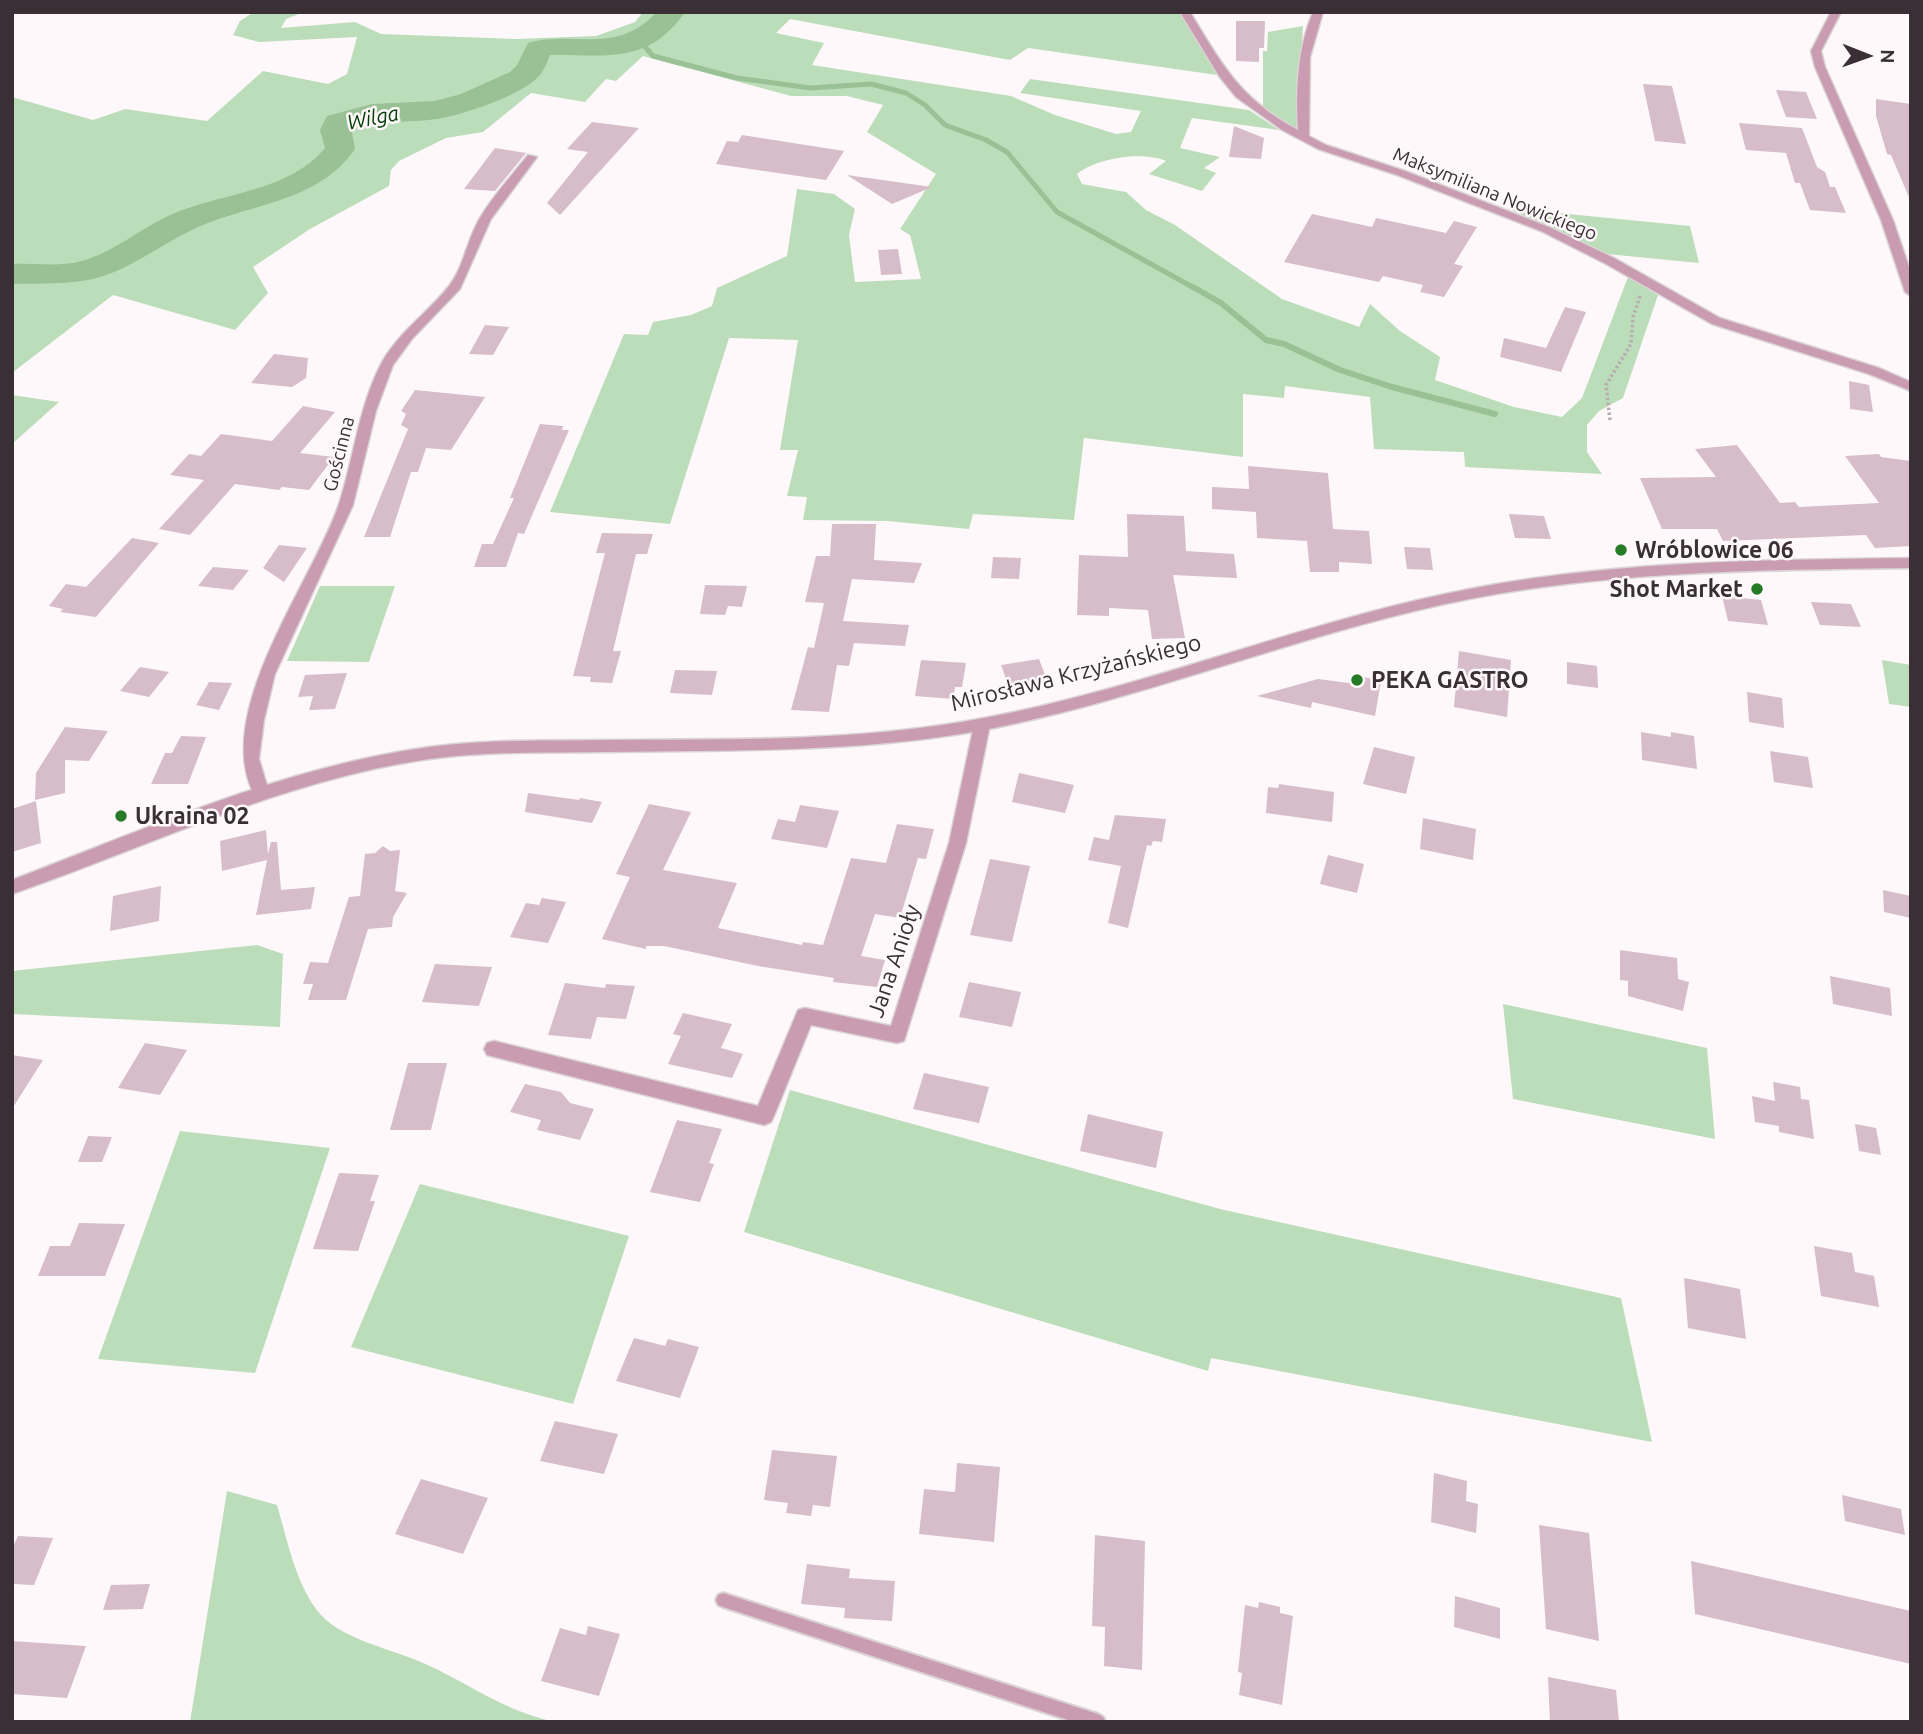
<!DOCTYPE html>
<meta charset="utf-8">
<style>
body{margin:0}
#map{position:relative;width:1923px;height:1734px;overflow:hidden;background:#fef8fb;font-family:Ubuntu,sans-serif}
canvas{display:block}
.frame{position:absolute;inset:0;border:14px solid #3a2f34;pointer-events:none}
.north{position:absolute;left:1832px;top:21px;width:70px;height:70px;-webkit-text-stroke:5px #fef8fb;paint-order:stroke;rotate:91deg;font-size:19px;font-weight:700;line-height:28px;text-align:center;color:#3a2f34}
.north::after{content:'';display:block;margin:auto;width:24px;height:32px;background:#3a2f34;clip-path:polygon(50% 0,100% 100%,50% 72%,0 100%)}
</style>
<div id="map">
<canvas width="1923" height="1734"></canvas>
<div class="frame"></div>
<div class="north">N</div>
</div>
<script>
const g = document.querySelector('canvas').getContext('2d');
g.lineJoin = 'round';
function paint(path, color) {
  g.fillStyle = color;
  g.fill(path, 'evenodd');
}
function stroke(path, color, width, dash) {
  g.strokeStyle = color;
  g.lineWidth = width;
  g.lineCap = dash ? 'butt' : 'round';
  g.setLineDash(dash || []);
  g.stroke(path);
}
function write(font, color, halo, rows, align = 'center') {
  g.font = font + ' Ubuntu,sans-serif';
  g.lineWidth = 5;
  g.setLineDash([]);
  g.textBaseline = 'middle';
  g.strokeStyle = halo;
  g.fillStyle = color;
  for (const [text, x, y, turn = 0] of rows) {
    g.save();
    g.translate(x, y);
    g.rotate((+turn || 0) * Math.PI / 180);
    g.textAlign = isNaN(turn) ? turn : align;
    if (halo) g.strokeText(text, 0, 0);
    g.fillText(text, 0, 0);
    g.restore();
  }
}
const green = new Path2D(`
 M254 12H304L286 19 281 28 355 22 381 34 516 39 596 36 635 22 643 12H1182L1217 75 1028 48 1010 60 790 19 776 33 824 43 812 65 1011 96 1055 115 1116 134 1131 132 1141 111 1020 93 1030 79 1249 110 1279 130 1192 118 1180 148 1220 157 1204 168 1216 173 1202 191 1149 174 1166 161C1142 151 1097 158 1077 174L1082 184 1126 192 1146 210 1175 225 1282 299 1359 327 1370 304 1400 331 1440 357 1435 380 1514 407 1562 417 1582 398 1628 277 1658 295 1623 398 1599 411 1587 425V452L1602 474 1465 467 1464 452 1374 449 1370 397 1285 386 1284 398 1243 394V457L1084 438 1074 520 973 514 969 529 887 521 803 520 807 497 787 496 798 450H780L798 340 729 338 670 524 550 512 624 334 648 335 653 322 691 315 712 306 717 288 787 256 797 189 834 194 855 209 849 235 855 282 921 279 910 235 900 229 936 174 867 132 883 105 847 96H791L643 56 616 81 606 79 585 102 531 93 483 132 446 138 399 161 391 170 389 186 310 229 253 267 268 293 235 330 113 295 12 373V97L93 120 125 109 207 121 263 71 328 84 347 74 357 37 259 42 233 35 240 21Z
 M1303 26 1297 127 1294 129 1263 107V51H1267L1268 32Z
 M1507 208 1690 226 1699 263 1607 254Z
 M12 395 59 402 12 444Z
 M320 586H395L369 662 287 661Z
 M1882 660 1911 665V707L1889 704Z
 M257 945 283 954 280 1027 12 1014V971Z
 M1503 1004 1707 1048 1715 1139 1513 1099Z
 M790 1090 1220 1209 1621 1298 1652 1442 1211 1358 1208 1371 744 1232Z
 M180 1131 330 1148 255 1373 98 1359Z
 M420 1184 629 1236 573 1404 351 1347Z
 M227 1491 277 1505C287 1539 295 1580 316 1609 339 1641 396 1649 430 1666 476 1688 503 1710 555 1722H190Z`);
const streamFar1 = new Path2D(`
 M640 41 653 56 737 78 811 88 871 84 906 93 925 105 945 125 986 140 1007 152 1057 212 1196 289`);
const stream = new Path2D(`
 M1193 287 1221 303 1266 340 1284 344 1340 370 1392 387 1495 414`);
const river = new Path2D(`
 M657 12H685C648 66 604 54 550 55 547 62 545 69 540 75 523 95 463 115 437 119 408 123 380 120 351 128L355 149C317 204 248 203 192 230 160 245 132 268 97 278 69 285 41 283 12 284V264C35 263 60 267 82 261 113 252 139 230 168 216 218 193 288 193 325 148L320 130 327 116 372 104 435 101 461 94 510 72 517 65 528 43C577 30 615 56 657 12Z`);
const building = new Path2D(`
 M1236 21H1265L1264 48H1259V62L1236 61Z
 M1643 84 1672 86 1686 144 1655 141Z
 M1776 90 1806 92 1817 119 1786 117Z
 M1876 99 1911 104V202L1891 155 1887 154 1876 116Z
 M592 122 639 128 560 215 547 203 588 152 567 149Z
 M1739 123 1802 128 1817 167 1825 172 1830 187H1835L1846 213 1810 210 1800 183H1795L1786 153 1746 150Z
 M1234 126 1264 138 1261 159 1229 157Z
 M742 135 844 151 826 180 716 164 727 141 738 142Z
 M495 148 526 153 495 191 464 189Z
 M847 175 932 187 892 204Z
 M1312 214 1372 227 1376 218 1446 233 1454 221 1477 227 1454 264 1463 266 1444 297 1420 292 1423 285 1383 276 1379 282 1284 262Z
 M898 249 902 274 881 275 878 250Z
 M1565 307 1586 312 1561 372 1500 357 1504 338 1546 348Z
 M485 325 509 327 493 355 469 354Z
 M274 354 308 358 306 378 292 387 251 383Z
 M1849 381 1869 385 1873 412 1850 409Z
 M415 390 485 397 451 450 426 448 418 472H411L390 537H364L408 429 401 425 406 414 401 411Z
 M303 406 335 412 300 453 334 457 309 490 282 487 279 490 235 484 190 535 159 529 204 480 170 475 189 454 201 456 221 434 272 441Z
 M540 424 563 426 562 430H569L524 534 518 533 506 567H474L482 544H493L514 498H510Z
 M1737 445 1780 503 1795 502 1799 507 1879 503 1845 456 1879 454 1881 457 1911 461V546L1875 548 1866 535 1723 541 1717 529H1662L1640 478 1716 477 1695 449Z
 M1248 466 1328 473 1333 529 1369 531 1372 564 1339 562V572H1310L1307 541 1257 538 1256 512 1212 509V487L1249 489Z
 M1127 514 1184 516 1186 551 1234 554 1237 578 1173 575 1185 638 1152 639 1148 610 1109 608V616L1077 615 1079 555 1128 557Z
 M1509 514 1544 516 1551 539 1515 538Z
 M832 524H876L874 560 922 563 914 583 852 579 843 621 909 625 905 646 854 643 849 666 837 665 829 712 791 710 808 647 814 648 824 603 805 602 816 556H830Z
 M602 533 653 534 647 554H636L613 651H621L612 683 590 682 591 677 573 676 605 553H596Z
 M132 538 159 543 96 617 60 612 63 609 49 606 66 584 86 587Z
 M279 545 307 548 284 582 263 568Z
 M1404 547 1430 548 1433 570 1407 569Z
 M993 557 1021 558 1019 579 991 578Z
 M213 567 249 570 233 590 198 586Z
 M705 585 747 586 742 607 728 606 725 615 700 614Z
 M1722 596 1761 600 1768 625 1728 621Z
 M1811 602 1851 604 1861 627 1820 625Z
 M1459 651 1511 660 1507 717 1454 707Z
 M1039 659 1047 680 1009 687 1001 665Z
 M921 660 966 663 962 687H955L953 699 915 696Z
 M1567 662 1597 666 1598 688 1567 684Z
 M140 667 169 672 149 697 120 691Z
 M675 670 717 671 712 695 670 693Z
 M347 673 335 709 309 710 313 696 298 697 305 675Z
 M1351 674 1381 681 1375 716 1312 702 1311 708 1257 696 1318 679 1349 683Z
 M209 682 232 683 219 710 196 705Z
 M1747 692 1782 698 1784 728 1749 722Z
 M65 727 108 731 89 761 65 760V793L35 800 36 773Z
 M1641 732 1671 737V732L1694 736 1697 769 1642 760Z
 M181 736 206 737 188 784H151L165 753H172Z
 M1374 747 1415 757 1406 794 1363 784Z
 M1770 751 1808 757 1813 788 1774 782Z
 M1019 773 1074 785 1065 813 1012 802Z
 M1279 784 1334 792 1332 822 1266 813 1268 787 1278 788Z
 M528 793 579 800 580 798 602 802 592 823 525 812Z
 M36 801 41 843 12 852V809Z
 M649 804 691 812 663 870 737 883 718 928 802 945 803 942 823 945 851 858 886 863 897 824 934 829 926 859 918 858 900 918 875 914 861 956 885 960 877 987 833 982 834 978 758 966 664 946H646V949L602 939 630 877 616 874Z
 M800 805 839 811 827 848 771 839 778 819 795 822Z
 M1115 815 1166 819 1162 842 1153 841 1151 846 1147 845 1128 928 1108 923 1121 866 1088 860 1094 837 1109 840Z
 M1423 818 1476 829 1473 860 1420 849Z
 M266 830 268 854 271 842H277L281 890 315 887 311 909 256 915 267 860 222 871 220 841Z
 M383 846 390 851 400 850 395 891 407 893 393 917 392 927 368 929 346 1000H308L313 984H303L310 962 328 963 349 897 360 896 365 854 375 853Z
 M1328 855 1364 864 1357 893 1320 884Z
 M990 859 1030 866 1012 942 970 935Z
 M161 886 159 921 110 931 113 896Z
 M1883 890 1911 896V918L1884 912Z
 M542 898 566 902 548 943 510 937 526 903 539 905Z
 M1620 950 1677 958 1678 979 1689 982 1683 1011 1628 996V981L1620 980Z
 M435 964 492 967 479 1006 422 1002Z
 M1830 976 1890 988 1892 1016 1833 1004Z
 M969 982 1021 992 1012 1027 959 1017Z
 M565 983 605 988 606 984 635 986 626 1019 597 1017 591 1039 548 1035Z
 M683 1013 732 1024 721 1048 743 1054 732 1078 668 1064 681 1036 673 1034Z
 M145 1043 187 1050 160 1095 118 1088Z
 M12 1055 43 1060 12 1109Z
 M408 1063H447L431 1130H390Z
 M924 1073 989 1087 979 1123 913 1109Z
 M1773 1082 1800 1087 1801 1099 1809 1100 1814 1139 1779 1132V1126L1755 1122 1752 1096 1775 1101Z
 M525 1084 561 1092 570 1103 594 1109 580 1140 537 1130 541 1120 510 1112Z
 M1088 1114 1163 1132 1156 1168 1080 1151Z
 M677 1120 722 1129 709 1163 714 1164 700 1202 650 1192Z
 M1855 1124 1876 1128 1881 1155 1859 1151Z
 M88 1136 112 1137 102 1162H78Z
 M339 1173 379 1175 370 1201H375L358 1251 313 1249Z
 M79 1223 125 1224 105 1276H38L50 1246H70Z
 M1814 1246 1852 1253 1855 1272 1874 1276 1879 1307 1821 1296Z
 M1684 1278 1740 1289 1746 1339 1688 1328Z
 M634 1338 665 1346 668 1339 699 1347 680 1398 616 1381Z
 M555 1421 618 1434 604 1474 540 1461Z
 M772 1450 837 1456 830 1507 813 1505 811 1516 786 1513 788 1503 764 1500Z
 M957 1463 1000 1467 994 1542 919 1534 924 1489 955 1492Z
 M1434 1473 1467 1481 1466 1501 1478 1504 1476 1533 1431 1522Z
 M421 1479 488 1498 463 1554 395 1534Z
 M1842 1495 1901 1509 1905 1535 1845 1521Z
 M1539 1525 1589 1533 1599 1641 1546 1629Z
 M1095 1535 1145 1541 1142 1670 1104 1666 1105 1627 1092 1626Z
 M18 1536 53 1538 34 1585 12 1584V1549Z
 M1691 1561 1911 1611V1664L1695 1614Z
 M807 1564 850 1569 849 1578 895 1581 892 1621 844 1618 845 1608 801 1604Z
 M150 1584 143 1609 103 1610 111 1585Z
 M1455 1596 1500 1608V1639L1454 1627Z
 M1259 1602 1280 1607V1613L1293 1616 1282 1705 1239 1695 1242 1673 1238 1672 1245 1605 1258 1608Z
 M588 1626 620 1634 599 1696 541 1681 560 1628 586 1635Z
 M12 1641 86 1646 67 1698 12 1694Z
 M1548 1677 1616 1690 1619 1722H1550Z`);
const path = new Path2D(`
 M1610 420 1606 385 1631 344 1633 317 1640 296`);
const service = new Path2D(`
 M723 1593 1098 1714 1103 1717 1106 1722H1074L723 1607 718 1605 716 1600 718 1595Z`);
const minor = new Path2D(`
 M1180 12H1190C1222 65 1241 100 1298 130 1296 90 1297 50 1313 12H1323L1310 57 1309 136 1326 145 1405 171 1549 227 1614 258 1720 318 1879 368 1911 382V391L1869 374 1712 324 1606 264 1541 231 1397 175 1318 149 1282 130 1236 97 1219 76Z
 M1831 12H1841L1821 51 1825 67 1893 220 1911 273V296L1905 292 1881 220 1815 67 1811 51Z
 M528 155 537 157 491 219 460 289 412 339 393 365 376 411 353 505 275 674 264 720 259 759 269 792 267 796H255C210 714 313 582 339 504 354 458 358 410 380 366 396 334 427 314 449 286 464 267 467 239 480 218 493 196 512 175 528 155Z
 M982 719 990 725 966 843 904 1041 897 1043 811 1025 774 1116 771 1122 764 1125 487 1055 484 1049 487 1043 494 1041 758 1106 798 1010 805 1008 891 1026 949 843 974 725Z`);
const tertiary = new Path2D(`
 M1911 558V568C1755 570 1598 571 1445 604 1289 638 1140 700 984 730 859 753 731 750 604 752 546 753 487 751 429 759 282 780 151 846 12 894V880C148 828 284 767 429 747 487 739 546 741 605 740 731 739 859 742 984 718 1141 689 1289 627 1445 594 1598 561 1755 560 1911 558Z`);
const markers = [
 [1621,550,7,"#287b26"],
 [1757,589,7,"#287b26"],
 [1357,680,7,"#287b26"],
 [121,816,7,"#287b26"]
];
const farStreetnames = [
 ["Maksymiliana Nowickiego",1495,194,22],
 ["Gościnna",339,454,-76]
];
const farWaternames = [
 ["Wilga",373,118,-11]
];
const poiNames = [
 ["Wróblowice 06",1635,550],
 ["Shot Market",1743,589,"right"],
 ["PEKA GASTRO",1371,680],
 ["Ukraina 02",135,816]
];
const streetNames = [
 ["Mirosława Krzyżańskiego",1076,673,-14],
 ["Jana Anioły",894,961,-71]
];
paint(green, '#bcddb9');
stroke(streamFar1, '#99c195', 5);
stroke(stream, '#99c195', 6);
paint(river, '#99c195');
paint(building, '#d7bdc9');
stroke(service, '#dbd4d7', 4);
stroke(minor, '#dbd4d7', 3);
stroke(tertiary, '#dbd4d7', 3);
stroke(path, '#b6aeb1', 3.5, [2.5, 2.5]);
paint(service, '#ca9cb1');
paint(minor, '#ca9cb1');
paint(tertiary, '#ca9cb1');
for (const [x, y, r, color] of markers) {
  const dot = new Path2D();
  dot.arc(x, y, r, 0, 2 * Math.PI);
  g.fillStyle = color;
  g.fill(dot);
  stroke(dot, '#fef8fb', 2.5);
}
write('19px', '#3a2f34', '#fef8fb', farStreetnames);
write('italic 21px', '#084208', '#fef8fb', farWaternames);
write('bold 23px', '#3a2f34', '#fef8fb', poiNames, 'left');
write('23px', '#3a2f34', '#fef8fb', streetNames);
</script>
